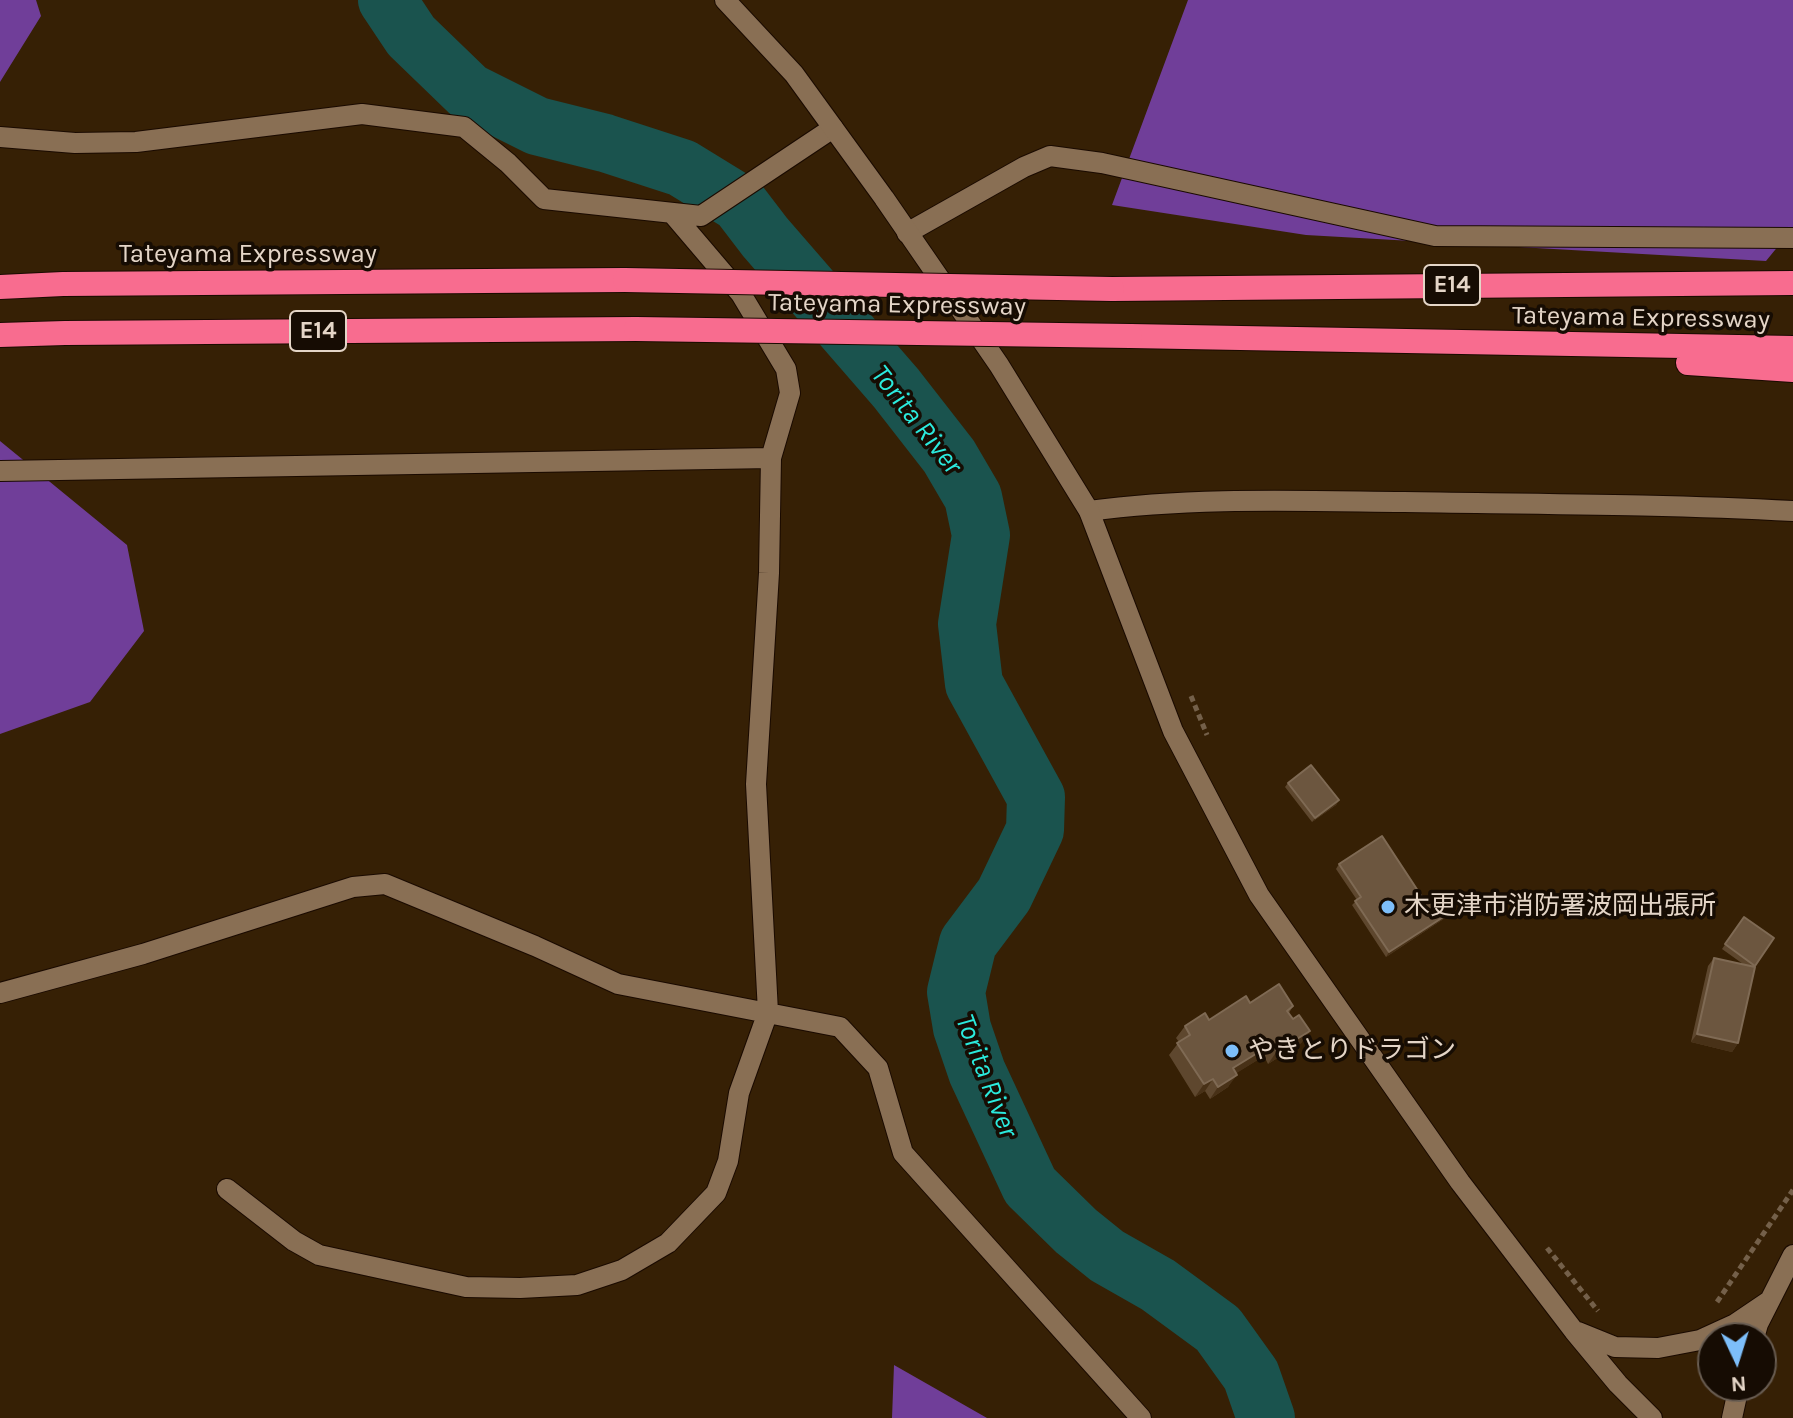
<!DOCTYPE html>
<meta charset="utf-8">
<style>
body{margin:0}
#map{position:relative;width:1793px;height:1418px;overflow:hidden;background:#362005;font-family:Karla,sans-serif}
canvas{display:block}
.north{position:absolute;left:1697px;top:1322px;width:80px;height:80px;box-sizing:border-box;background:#160c03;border:2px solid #685c51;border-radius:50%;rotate:176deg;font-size:22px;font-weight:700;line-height:32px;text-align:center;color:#e4d5c7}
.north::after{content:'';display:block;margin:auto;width:28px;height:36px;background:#7dbef9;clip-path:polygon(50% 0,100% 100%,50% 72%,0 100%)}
</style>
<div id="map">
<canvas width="1793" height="1418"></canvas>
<div class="north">N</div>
</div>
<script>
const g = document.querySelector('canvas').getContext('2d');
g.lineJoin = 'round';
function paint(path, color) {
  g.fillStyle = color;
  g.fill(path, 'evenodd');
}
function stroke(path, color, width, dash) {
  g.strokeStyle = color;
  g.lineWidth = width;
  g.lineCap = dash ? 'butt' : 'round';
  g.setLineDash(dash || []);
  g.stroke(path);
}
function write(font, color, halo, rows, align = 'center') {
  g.font = font + ' Karla,"Noto Sans JP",sans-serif';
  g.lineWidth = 7;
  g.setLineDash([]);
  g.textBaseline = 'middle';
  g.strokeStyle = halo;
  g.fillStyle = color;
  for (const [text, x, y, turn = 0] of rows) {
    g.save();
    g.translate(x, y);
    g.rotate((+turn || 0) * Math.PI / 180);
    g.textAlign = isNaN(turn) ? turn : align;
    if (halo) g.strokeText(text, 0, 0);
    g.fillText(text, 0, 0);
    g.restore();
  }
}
const forest = new Path2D(`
 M0 0H36L41 16 0 82Z
 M1188 0H1793V228L1766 261 1306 235 1112 205Z
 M0 441 127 545 144 631 90 702 0 734Z
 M894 1365 987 1418H892Z`);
const river = new Path2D(`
 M387 0 411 36 469 92 537 126 605 143 682 168 739 203 765 237 896 388 949 456 973 497 981 535 967 624 974 684 1036 797 1035 830 1004 895 968 943 956 992 962 1028 977 1072 1030 1186 1076 1231 1107 1256 1158 1285 1218 1329 1251 1375 1266 1418`);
const path = new Path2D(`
 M1191 696 1207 735
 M1547 1248 1598 1311
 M1717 1302 1793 1190`);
const street = new Path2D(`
 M0 137 75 143 136 142 362 114 464 127 508 163 544 199 701 216 833 128
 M907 233 1024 167 1050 156 1102 163 1435 236 1793 238
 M0 471 771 458
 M1089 511C1192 497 1300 501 1404 502 1534 504 1664 504 1793 511
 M0 993 143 954 353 887 385 884 535 946 618 984 840 1027 878 1068 903 1153 1141 1418
 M227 1189 294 1241 319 1255 466 1287 520 1288 577 1285 622 1270 668 1243 716 1193 728 1161 739 1093 768 1012 756 784 769 573 771 458 790 393 786 369 741 294 672 213`);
const secondary = new Path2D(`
 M725 0 794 74 884 198 999 365 1089 511 1173 731 1259 895 1460 1182 1574 1331 1618 1384 1652 1418
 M1578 1332 1615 1347 1658 1348 1700 1340 1735 1324 1769 1301
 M1754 1338 1758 1324 1793 1255
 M1732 1418 1739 1386`);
const highway = new Path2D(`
 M0 287 63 284 625 280
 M1112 289 1793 283
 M0 335 65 333 636 329
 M1130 336 1793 348
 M1688 363 1793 370`);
const highwayBridge = new Path2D(`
 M625 280 1112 289
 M636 329 1130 336`);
const wall = new Path2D(`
 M1288 783 1339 800 1336 805 1312 822 1285 787Z
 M1339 864 1424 900 1448 914 1445 918 1386 957 1352 905 1357 900 1336 869Z
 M1744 917 1754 966 1738 1043 1732 1052 1691 1042 1708 966 1714 958 1743 964 1722 949Z
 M1250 1003 1293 1006 1289 1013 1293 1019 1310 1031 1301 1043 1268 1064 1264 1056 1236 1073 1228 1087 1210 1099 1205 1091 1195 1097 1169 1055 1179 1042 1176 1038 1185 1026 1209 1020Z`);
const shadedWall = new Path2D(`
 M1339 800 1336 805 1312 822 1315 818Z
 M1448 914 1445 918 1386 957 1389 952Z
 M1310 1031 1301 1043 1268 1064 1277 1051Z
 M1697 1034 1738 1043 1732 1052 1691 1042Z
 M1272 1044 1264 1056 1224 1081 1233 1068Z
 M1237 1075 1228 1087 1210 1099 1218 1087Z
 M1213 1079 1205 1091 1195 1097 1204 1084Z`);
const building = new Path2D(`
 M1311 765 1339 800 1315 818 1288 783Z
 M1382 836 1424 900 1434 894 1448 914 1389 952 1355 901 1361 897 1339 864Z
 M1744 917 1774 938 1755 966 1725 944Z
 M1714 958 1755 967 1738 1043 1697 1034Z
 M1279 984 1293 1006 1287 1011 1293 1019 1299 1015 1310 1031 1277 1051 1272 1044 1233 1068 1237 1075 1218 1087 1213 1079 1204 1084 1177 1043 1190 1035 1185 1026 1205 1013 1209 1020 1246 996 1250 1003Z`);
const markers = [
 [1388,907,8,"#7dbef9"],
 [1232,1051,8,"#7dbef9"]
];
const shields = [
 [1452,285,56],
 [318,331,56]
];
const shieldNames = [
 ["E14",1452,285],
 ["E14",318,331]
];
const streetNames = [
 ["Tateyama Expressway",248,255],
 ["Tateyama Expressway",897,305,1],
 ["Tateyama Expressway",1641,318,1]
];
const poiNames = [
 ["木更津市消防署波岡出張所",1404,907],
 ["やきとりドラゴン",1248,1051]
];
const waterNames = [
 ["Torita River",916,420,52],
 ["Torita River",986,1076,69]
];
paint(forest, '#703e99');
stroke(river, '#1a534e', 58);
stroke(street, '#1a0a00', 22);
stroke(secondary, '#1a0a00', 22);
stroke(highway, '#1a0a00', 26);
stroke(path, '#74604a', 5, [6, 4]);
stroke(street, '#896f54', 20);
stroke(secondary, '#896f54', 20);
stroke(highway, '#f86c8f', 24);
stroke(highwayBridge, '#1a0a00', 26, []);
stroke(highwayBridge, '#f86c8f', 24);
paint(wall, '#5e472e');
paint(shadedWall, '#483117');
paint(building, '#6c563f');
stroke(building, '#7f6a54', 2);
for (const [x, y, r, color] of markers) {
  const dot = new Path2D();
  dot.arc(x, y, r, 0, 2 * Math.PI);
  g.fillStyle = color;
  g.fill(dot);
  stroke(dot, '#160c03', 3);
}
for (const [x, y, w] of shields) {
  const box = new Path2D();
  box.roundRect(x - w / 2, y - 20, w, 40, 6);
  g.fillStyle = '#160c03';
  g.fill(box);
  stroke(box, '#e4d5c7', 2);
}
write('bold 24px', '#e4d5c7', null, shieldNames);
write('26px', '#e4d5c7', '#160c03', streetNames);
write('26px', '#e4d5c7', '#160c03', poiNames, 'left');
write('italic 28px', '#2beadd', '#160c03', waterNames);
</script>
